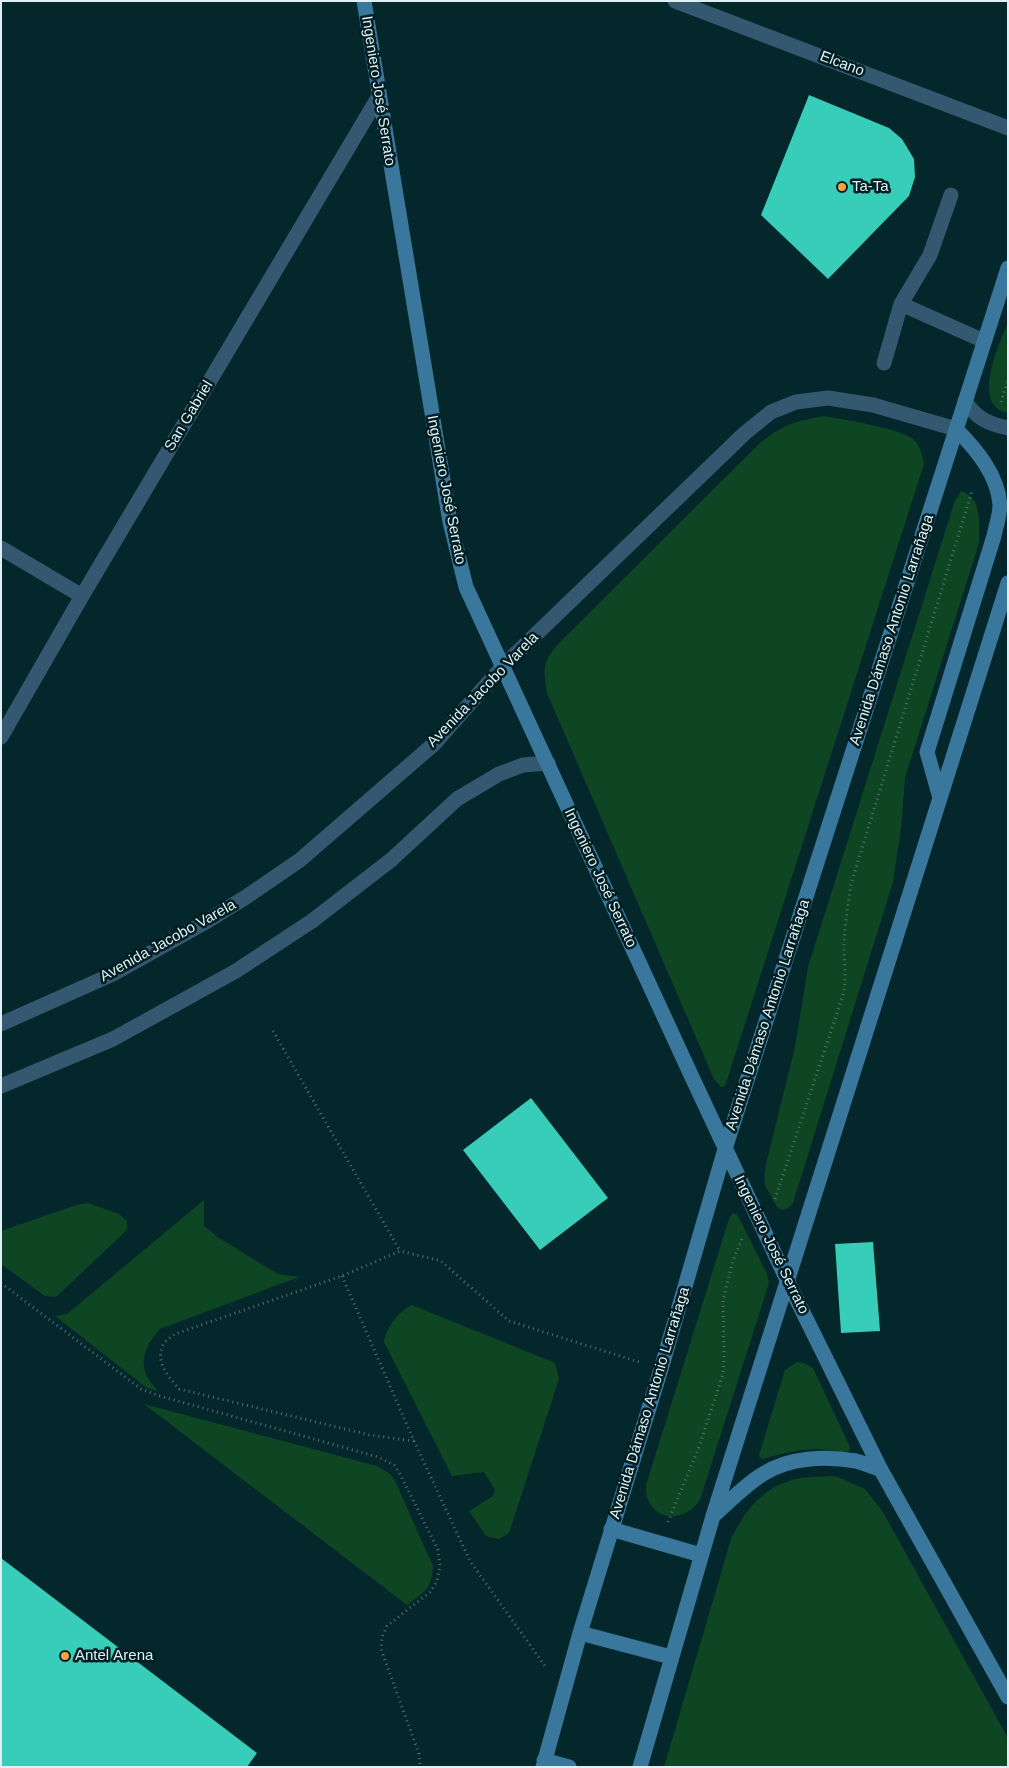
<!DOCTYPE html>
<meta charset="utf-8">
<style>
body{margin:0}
#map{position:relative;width:1009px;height:1768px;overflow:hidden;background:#04272c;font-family:Arial,sans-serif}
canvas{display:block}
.frame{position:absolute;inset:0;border:2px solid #def0f3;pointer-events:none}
</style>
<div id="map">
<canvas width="1009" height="1768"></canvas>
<div class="frame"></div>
</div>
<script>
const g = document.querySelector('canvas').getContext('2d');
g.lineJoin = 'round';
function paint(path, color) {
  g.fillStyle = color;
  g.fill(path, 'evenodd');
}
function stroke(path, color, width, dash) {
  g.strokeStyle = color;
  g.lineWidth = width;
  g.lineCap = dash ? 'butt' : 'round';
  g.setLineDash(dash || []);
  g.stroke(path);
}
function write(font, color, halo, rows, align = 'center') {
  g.font = font + ' Arial,sans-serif';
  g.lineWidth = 5;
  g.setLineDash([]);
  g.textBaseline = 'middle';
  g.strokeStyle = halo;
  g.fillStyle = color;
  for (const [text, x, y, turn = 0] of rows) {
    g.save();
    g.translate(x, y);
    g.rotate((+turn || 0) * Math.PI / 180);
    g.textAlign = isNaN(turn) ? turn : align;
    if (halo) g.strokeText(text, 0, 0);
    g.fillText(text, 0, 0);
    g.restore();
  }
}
const green = new Path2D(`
 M1008 322V413C970 406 1000 343 1008 322Z
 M824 416C842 419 901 429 913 439 920 445 922 454 924 464L727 1080 725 1086 721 1087 714 1079 547 693C544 670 541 664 558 644L761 442C786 423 794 422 824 416Z
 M961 491C983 497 979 525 979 543L905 778 901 829 893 882 793 1203C781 1216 777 1208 771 1196 769 1192 766 1188 765 1185 764 1178 765 1171 766 1164L795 1047 808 967 955 500Z
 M204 1200V1226L219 1238 278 1274 299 1277 160 1329C149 1341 139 1357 146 1374 148 1380 154 1386 158 1391L147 1388 55 1316 67 1314Z
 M88 1203 119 1214 127 1221V1230L56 1297 45 1296 1 1264V1231L76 1205Z
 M734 1213 738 1216 767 1274 769 1283 700 1500C681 1528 644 1518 646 1485L728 1222 731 1215Z
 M412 1305 555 1363 559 1379 509 1533 499 1539 486 1536 469 1511 493 1496 495 1490 484 1472 452 1476 384 1342C385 1329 400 1310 412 1305Z
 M797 1362 804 1363 813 1368 850 1447 849 1451C839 1454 828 1449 818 1449 799 1449 782 1453 764 1459L760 1458 759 1455 785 1370Z
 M144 1404 377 1466 390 1474 395 1481 433 1566C432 1589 424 1592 407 1605Z
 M835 1476 865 1489 883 1512 1008 1738V1767H664L731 1539C744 1513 759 1491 789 1481 803 1476 820 1477 835 1476Z`);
const building = new Path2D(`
 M809 95 889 128 902 139 914 159 915 177 909 196 828 279 761 215Z
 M531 1098 608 1198 540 1250 463 1150Z
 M873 1242 880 1331 841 1333 835 1244Z
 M1 1558 257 1753 247 1767H1Z`);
const path = new Path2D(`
 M1001 402 1008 380
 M273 1031 400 1251
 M775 1199 844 992C846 974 844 961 844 944 845 924 848 904 851 884L972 491
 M342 1276 414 1441 470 1561 545 1666
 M1 1283 141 1389 160 1396 378 1457 394 1465 400 1474 438 1550 440 1566 437 1581 430 1592 387 1626 382 1637 381 1649 419 1754 420 1767
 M414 1441 370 1435 179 1389C169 1377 155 1363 163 1345 165 1341 171 1337 175 1334L342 1276 400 1251 441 1261 509 1321 639 1362
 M668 1522 699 1447 723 1374 724 1354 723 1300 733 1261 742 1238`);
const lane = new Path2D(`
 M901 304 984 341
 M884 363 901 304 930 255 951 195`);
const street = new Path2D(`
 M675 1 1008 128
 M965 401C976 418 988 424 1008 428
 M1 548 82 596
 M1 737 82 596 379 96
 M1 1024 113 974 204 923 246 897 300 860 434 744 503 666 745 433 771 412 796 402 828 398 873 405 956 429
 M1 1086 113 1039 236 971 312 921 391 860 457 799 499 774 523 765 548 763`);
const secondary = new Path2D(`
 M364 1 450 522 466 587 691 1075 787 1280 881 1470 1008 1697
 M940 798 927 752 994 536C996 526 1000 515 1000 505 998 475 976 449 956 429
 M713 1516C729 1502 745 1485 763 1474 789 1457 826 1456 856 1461 864 1463 873 1467 881 1470
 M611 1529 701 1555
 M580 1633 671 1657
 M544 1760 569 1767
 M543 1767 580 1633 661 1369 725 1149 1008 268
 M640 1767 713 1516 1008 583`);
const markers = [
 [842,187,5,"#f5a345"],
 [65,1656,5,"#f5a345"]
];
const streetNames = [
 ["Elcano",842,64,21],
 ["Ingeniero José Serrato",378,91,81],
 ["San Gabriel",189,416,-59],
 ["Ingeniero José Serrato",446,490,79],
 ["Avenida Dámaso Antonio Larrañaga",892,630,-72],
 ["Avenida Jacobo Varela",483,690,-46],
 ["Ingeniero José Serrato",600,878,65],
 ["Avenida Jacobo Varela",168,941,-29],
 ["Avenida Dámaso Antonio Larrañaga",768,1015,-72],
 ["Ingeniero José Serrato",771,1245,64],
 ["Avenida Dámaso Antonio Larrañaga",650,1403,-73]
];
const poiNames = [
 ["Ta-Ta",852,187],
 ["Antel Arena",75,1656]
];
paint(green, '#0e4624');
paint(building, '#38cdb8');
stroke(path, '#526f73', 3, [1, 4]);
stroke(lane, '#345870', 15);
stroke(street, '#345870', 15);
stroke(secondary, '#3a779c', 15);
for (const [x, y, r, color] of markers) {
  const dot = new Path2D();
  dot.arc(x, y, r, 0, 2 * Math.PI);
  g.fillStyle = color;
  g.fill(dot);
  stroke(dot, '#001d22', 2);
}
write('15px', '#def0f3', '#001d22', streetNames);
write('15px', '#def0f3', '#001d22', poiNames, 'left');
</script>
